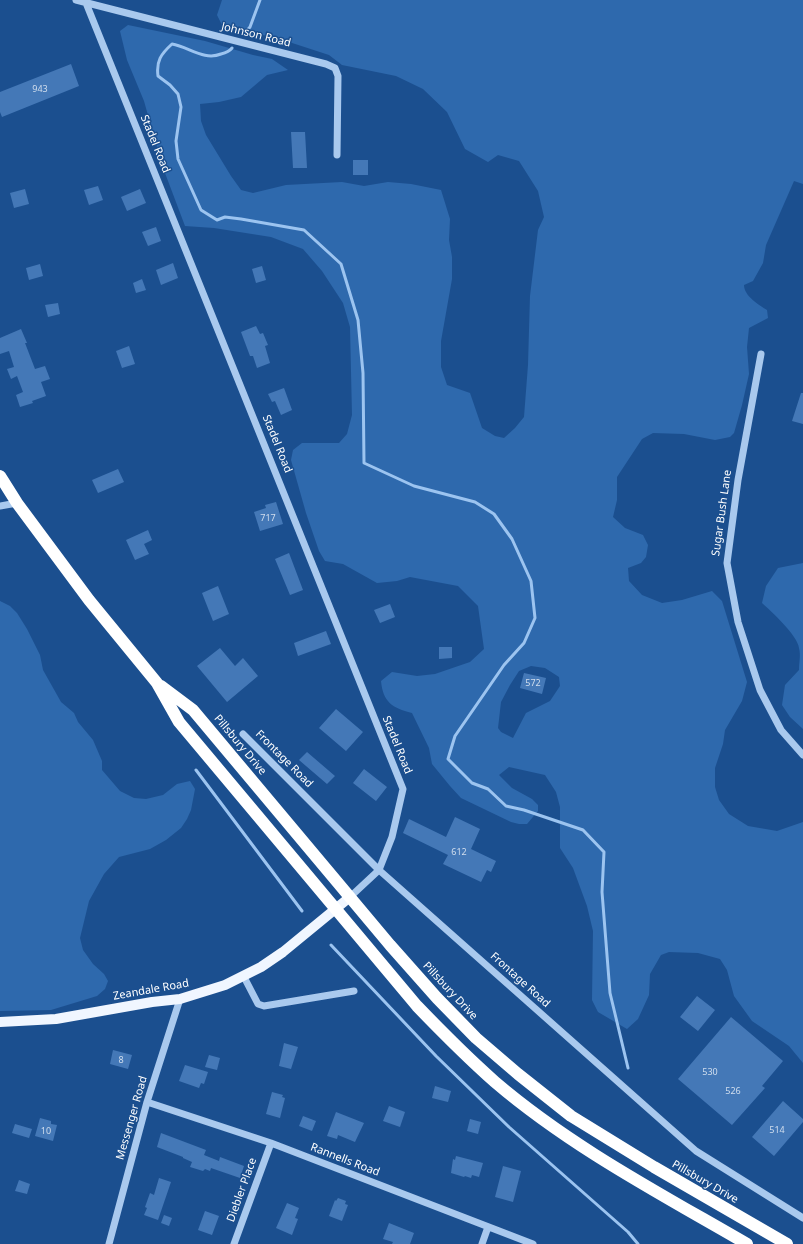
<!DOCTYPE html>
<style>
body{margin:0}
canvas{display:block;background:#1b4f8f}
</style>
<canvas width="803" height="1244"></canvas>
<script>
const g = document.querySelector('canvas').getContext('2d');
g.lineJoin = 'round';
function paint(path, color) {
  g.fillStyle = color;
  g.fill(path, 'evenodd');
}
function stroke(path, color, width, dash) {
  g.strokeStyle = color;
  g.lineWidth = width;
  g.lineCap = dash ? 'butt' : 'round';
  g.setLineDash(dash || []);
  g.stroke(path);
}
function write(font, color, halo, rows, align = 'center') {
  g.font = font + ' "Noto Sans",sans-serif';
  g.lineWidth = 3;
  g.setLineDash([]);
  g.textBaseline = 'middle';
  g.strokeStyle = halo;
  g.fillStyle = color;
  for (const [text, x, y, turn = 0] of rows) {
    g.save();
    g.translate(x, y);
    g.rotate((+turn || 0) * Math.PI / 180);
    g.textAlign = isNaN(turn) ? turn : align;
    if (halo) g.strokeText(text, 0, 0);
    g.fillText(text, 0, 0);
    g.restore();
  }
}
const green = new Path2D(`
 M222 0H803V184L794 181 766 245 763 263 753 281 744 285C744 296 759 305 767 310L768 318 749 328 747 347 749 374 742 405 734 433 730 437 715 440 684 434 653 433 642 439 617 477V500L613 517 625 528 643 535 648 545 646 557 641 563 628 568 629 581 642 595 662 603 682 600 712 591 722 601 747 682 742 701 725 730 723 744 715 768V787L719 800 729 814 748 826 777 831 803 822V1063L789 1046 752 1021 734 996 727 970 720 959 698 953 669 952 661 955 650 974 649 995 638 1019 627 1029 598 1012 592 1000 593 931 587 906 573 868 560 848V807L556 792 545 775 509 767 499 775 512 788 532 799 538 805V811L527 824H519L511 822 461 798 450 786 432 764 429 748 412 713C392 708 383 702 381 681L392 672 417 676 435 674 470 662 484 649 478 606 458 586 410 577 397 581 377 583 343 564 325 561 319 551 306 513 291 460 293 450 302 443H339L347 434 352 415 350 327 343 303 322 271 303 249 271 237 214 228 185 226 162 165 144 101 127 60 120 31 128 25 205 41 253 55 272 59 288 70 267 75 241 97 219 102 200 104 201 121 206 135 231 176 241 190 253 193 286 185 342 182 364 186 388 182 411 184 441 190 450 219 449 240 452 257V279L441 341V367L447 385 470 393 482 428 495 436 504 438 515 428 524 417 528 365 530 296 538 230 544 217 538 191 519 161 498 155 488 162 465 149 447 112 423 89 396 76 342 65 329 55 283 40 222 25 217 15ZM531 666 545 668 559 677 560 686 550 701 526 713 513 738 501 732 498 728 501 702 510 685 519 671Z
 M803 563V729L790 717 782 705 785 685 799 670C799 663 801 655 799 648 798 636 771 611 762 603L766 586 778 568Z
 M0 601 10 606 17 613 27 629 40 655 43 670 61 702 74 713 78 722 93 740 102 761V770L120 791 134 798 146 799 163 795 177 784 190 781 195 789 191 810 187 819 181 828 166 840 150 849 119 857 104 874 89 901 80 938 83 950 93 964 104 974 108 981 105 989 97 996 51 1010 0 1011Z`);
const stream = new Path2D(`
 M244 34 250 27 260 0
 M232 48C229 52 225 53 221 54 204 61 189 47 172 44 161 54 156 61 158 76L170 85 178 94 181 107 176 141 178 159 201 210 217 220 225 217 241 219 304 230 341 264 358 320 363 373 364 463 414 486 475 502 494 514 512 539 531 581 535 618 524 643 504 665 455 736 448 759 472 783 488 789 506 806 524 810 583 830 604 852 602 892 610 993 628 1068
 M196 770 302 911
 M331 945 436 1056 509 1127 628 1232 638 1244`);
const building = new Path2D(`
 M71 64 79 86 2 117 0 112V92Z
 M291 132H305L307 168H293Z
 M353 160H368V175H353Z
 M98 186 103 200 89 205 84 190Z
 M25 189 29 204 14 208 10 193Z
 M140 189 146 203 127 211 121 197Z
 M156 227 161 241 148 246 142 232Z
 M173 263 178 278 161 285 156 270Z
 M40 264 43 276 29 280 26 268Z
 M262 266 266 280 256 283 252 269Z
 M142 279 146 290 136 293 133 283Z
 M58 303 60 314 48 317 45 305Z
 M256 326 260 334 263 333 268 345 265 346 270 363 257 368 253 356H250L241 332Z
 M21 329 27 343H25L35 369 45 366 50 379 41 382 46 396 32 401 33 403 20 407 16 395 23 392 17 376 11 379 7 369 14 367 9 351 0 354V338Z
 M129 346 135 364 122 368 116 351Z
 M284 388 292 410 281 415 275 401 272 402 268 394Z
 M801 393H803V424L792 421Z
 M118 469 124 482 98 493 92 480Z
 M276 502 283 524 260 531 254 512 266 508 265 505Z
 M148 530 152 540 144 544 149 554 135 560 126 540Z
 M289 553 303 590 290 595 275 559Z
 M218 586 229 614 213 621 202 593Z
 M390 604 395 617 380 623 374 610Z
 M326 631 331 644 298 656 294 643Z
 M439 647H452V658L439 659Z
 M220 648 235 666 243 658 258 676 227 702 197 666Z
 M524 673 546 678 542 694 520 688Z
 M336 709 363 732 346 751 319 728Z
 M307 752 335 776 327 784 299 760Z
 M364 769 387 787 376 801 353 783Z
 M455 817 480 829 471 849 496 861 491 872 487 870 481 882 443 864 448 855 403 833 409 819 446 837Z
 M697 996 715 1010 698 1031 680 1017Z
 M731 1017 783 1061 762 1086 765 1088 732 1125 678 1079Z
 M284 1043 298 1047 291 1069 279 1066Z
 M113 1050 132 1055 128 1069 110 1064Z
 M209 1055 220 1058 217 1070 205 1067Z
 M185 1065 208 1072 204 1084 201 1083 199 1088 179 1081Z
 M435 1086 451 1091 448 1102 432 1098Z
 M272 1092 283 1095 282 1097 285 1098 280 1118 266 1114Z
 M783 1101 803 1119V1122L774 1156 752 1137Z
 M389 1106 405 1112 400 1127 383 1121Z
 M336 1112 364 1123 355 1142 338 1135 337 1139 327 1136Z
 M303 1116 316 1121 312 1131 299 1126Z
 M40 1118 51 1121V1124L57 1125 53 1141 35 1136Z
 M470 1119 481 1122 478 1134 467 1131Z
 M15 1124 32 1129 29 1138 12 1133Z
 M161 1133 206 1150 204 1155 219 1161 220 1157 244 1166 240 1178 211 1168 210 1171 205 1169 203 1171 190 1167 192 1162 183 1158V1157L157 1147Z
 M456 1156 483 1163 479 1177 472 1175 471 1178 465 1176 464 1177 451 1173 453 1159 455 1160Z
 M503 1166 521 1171 513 1202 495 1197Z
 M159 1178 171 1182 158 1220 144 1215 147 1208 145 1207 150 1193 154 1195Z
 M19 1180 30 1184 27 1194 15 1191Z
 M338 1198 346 1201 345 1204 348 1205 342 1221 329 1216 335 1200 336 1201Z
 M287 1203 299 1208 295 1218 298 1219 292 1235 276 1228Z
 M205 1211 219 1216 212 1235 198 1230Z
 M164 1215 172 1218 169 1226 161 1223Z
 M389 1223 414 1233 410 1244H392L393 1242 383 1239Z`);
const minor = new Path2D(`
 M76 0 326 64 335 68 338 76 337 155
 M86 3 403 789 392 837 379 870 350 897
 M761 354 738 480 727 563 738 622 760 690 781 730 803 755
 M0 506 17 503
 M243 734 379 870 696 1151 803 1218
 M244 977 258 1004 264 1006 354 991
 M147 1102 271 1143 533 1244
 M109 1244 147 1102 180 999
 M234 1244 271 1143
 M482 1244 488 1227`);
const major = new Path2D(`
 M0 1022 56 1019 152 1002 180 999 225 985 261 967 283 952 350 897`);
const highway = new Path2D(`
 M0 476 17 503 89 600 157 683 179 722 417 1006C442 1032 468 1058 495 1082 571 1147 661 1194 747 1244
 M161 686 193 710 390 945 437 998 476 1038 518 1074 571 1116 654 1167 787 1244`);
const numberNames = [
 ["943",40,89],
 ["717",268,518],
 ["572",533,683],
 ["612",459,852],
 ["8",121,1060],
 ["530",710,1072],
 ["526",733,1091],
 ["514",777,1130],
 ["10",46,1131]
];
const streetNames = [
 ["Johnson Road",256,35,14],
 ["Stadel Road",155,144,68],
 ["Stadel Road",277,444,68],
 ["Sugar Bush Lane",722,513,-82],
 ["Pillsbury Drive",240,745,50],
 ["Stadel Road",397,745,68],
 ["Frontage Road",284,759,45],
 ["Frontage Road",520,980,42],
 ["Zeandale Road",151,990,-10],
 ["Pillsbury Drive",450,991,47],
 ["Messenger Road",132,1118,-74],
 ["Rannells Road",345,1160,21],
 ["Pillsbury Drive",705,1182,30],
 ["Diebler Place",242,1190,-70]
];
paint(green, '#2e69ad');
stroke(stream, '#9cc4f0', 3);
paint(building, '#4478b7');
stroke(minor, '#a9c9ee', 7);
stroke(major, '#f0f6ff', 10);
stroke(highway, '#fff', 12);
write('9px', '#d0dded', null, numberNames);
write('11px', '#fff', '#1b4f8f', streetNames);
</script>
